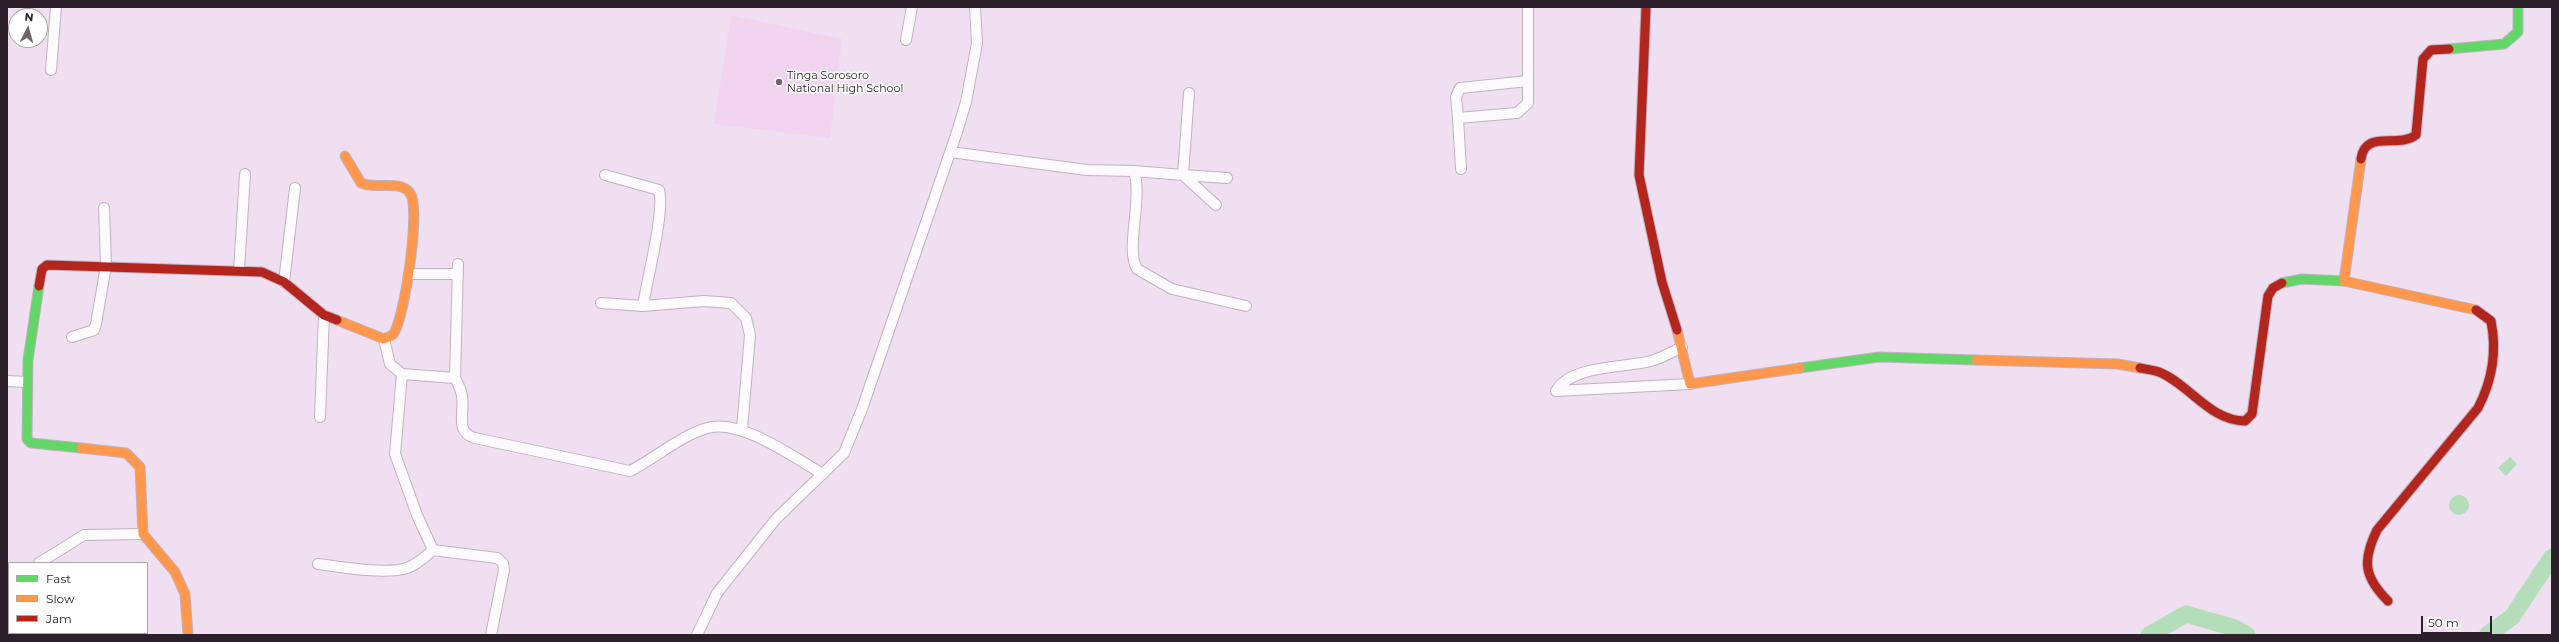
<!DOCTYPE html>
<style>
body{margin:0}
#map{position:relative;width:2559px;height:642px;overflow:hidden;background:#f0dff0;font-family:Montserrat,sans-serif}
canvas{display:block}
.frame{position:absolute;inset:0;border:8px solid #2c212b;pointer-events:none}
.legend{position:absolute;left:8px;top:562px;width:140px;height:72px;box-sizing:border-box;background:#fff;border:1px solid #aba6aa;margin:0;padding:5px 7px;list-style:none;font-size:12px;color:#2c212b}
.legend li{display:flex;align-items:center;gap:8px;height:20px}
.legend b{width:20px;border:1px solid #aba6aa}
.north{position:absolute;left:8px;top:8px;width:40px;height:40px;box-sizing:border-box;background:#fff;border:1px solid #aba6aa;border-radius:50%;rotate:6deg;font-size:11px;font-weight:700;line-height:16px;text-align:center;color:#2c212b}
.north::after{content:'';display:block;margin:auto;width:14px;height:18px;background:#716470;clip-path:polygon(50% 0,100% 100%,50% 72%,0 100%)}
.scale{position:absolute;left:2421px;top:616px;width:71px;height:18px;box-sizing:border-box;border:2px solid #2c212b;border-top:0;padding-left:5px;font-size:12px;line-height:14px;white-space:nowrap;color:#2c212b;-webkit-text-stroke:3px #fff;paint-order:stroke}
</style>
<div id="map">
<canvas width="2559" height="642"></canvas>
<div class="frame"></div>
<ul class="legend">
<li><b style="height:5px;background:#63d668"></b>Fast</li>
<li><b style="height:5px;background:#ff974d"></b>Slow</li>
<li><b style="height:5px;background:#b3261e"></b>Jam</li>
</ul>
<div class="north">N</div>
<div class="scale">50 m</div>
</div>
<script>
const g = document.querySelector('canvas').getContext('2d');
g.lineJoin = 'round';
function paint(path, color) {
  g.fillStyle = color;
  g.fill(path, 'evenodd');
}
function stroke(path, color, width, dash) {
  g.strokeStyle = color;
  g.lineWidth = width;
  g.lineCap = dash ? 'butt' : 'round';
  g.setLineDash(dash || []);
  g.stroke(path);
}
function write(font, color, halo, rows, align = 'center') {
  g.font = font + ' Montserrat,sans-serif';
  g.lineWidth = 3;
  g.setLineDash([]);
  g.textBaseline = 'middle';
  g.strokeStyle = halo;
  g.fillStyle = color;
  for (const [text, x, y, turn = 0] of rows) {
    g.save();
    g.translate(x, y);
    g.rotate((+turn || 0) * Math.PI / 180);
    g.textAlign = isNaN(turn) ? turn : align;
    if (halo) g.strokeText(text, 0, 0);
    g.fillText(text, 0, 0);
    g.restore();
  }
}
const built = new Path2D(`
 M731 15 842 39 830 138 714 124Z`);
const water = new Path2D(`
 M2510 457 2517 464 2506 476 2498 468Z
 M2449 505a10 10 0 1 1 20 0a10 10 0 1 1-20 0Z`);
const river = new Path2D(`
 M2149 635 2186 614 2235 628 2247 635
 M2487 635 2512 617 2552 557`);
const street = new Path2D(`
 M906 40 912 7
 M51 70 56 7
 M1189 93 1183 175 1227 178
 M1458 118 1456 97 1460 88 1528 81
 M950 152 1087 170 1134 171 1183 175 1216 205
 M1461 169 1458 118 1517 113 1528 103V7
 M1134 171C1143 199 1125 249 1137 269L1172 289 1246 306
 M605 175 659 190C665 212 647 279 643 306L704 301 731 303 746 318 750 335 742 429
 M239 270 245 174
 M409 274H458
 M284 282 295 188
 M601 303 643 306
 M72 337 94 330 96 324 106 266 104 208
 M384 339 390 364 402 374
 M1682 347C1672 352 1662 358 1651 361 1624 368 1571 365 1556 391L1690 384
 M455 378 458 264
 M7 381 27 382
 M320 417 324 315
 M433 550 417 515 395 454 402 374 455 378C458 384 461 389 462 396 465 413 454 432 475 438L630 471C656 458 678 437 707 428 741 418 794 458 823 474
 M39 563 84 535 143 534
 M318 564C341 567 385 575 407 568 418 564 425 557 433 550L497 558 503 563 504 570 491 635
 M7 582 9 581
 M7 605H9
 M71 635V633
 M697 635 717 593 776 519 844 453 862 409 957 132 966 102 977 43 975 7`);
const fast = new Path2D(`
 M2449 49 2504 44 2518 32V7
 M2282 283 2302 279 2344 281
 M39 286 28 360 27 439 31 443 81 448
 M1800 368 1879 357 1976 360`);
const slow = new Path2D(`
 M2361 159 2344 281 2476 310
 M337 320 384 339C388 337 392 336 394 333 405 315 421 208 410 193 400 179 375 190 361 183L345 156
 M1677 330 1690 384 1800 368
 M1976 360 2118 364 2140 368
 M81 448 126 453 140 467 143 534 175 572 185 594 188 635`);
const jam = new Path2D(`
 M1646 7 1639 175 1662 282 1677 330
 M2361 159C2365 129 2397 149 2416 135L2423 59 2431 50 2449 49
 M39 286 42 269 47 265 262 272 284 282 324 315 337 320
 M2140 368C2146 369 2153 370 2159 372 2189 384 2210 421 2245 421L2252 414 2268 296 2273 288 2282 283
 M2388 601C2364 577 2362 561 2377 530L2478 408C2492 381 2497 351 2491 321L2476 310`);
const markers = [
 [779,82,4,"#716470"]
];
const poiNames = [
 ["Tinga Sorosoro",787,76],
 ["National High School",787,89]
];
paint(built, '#f1d5f0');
paint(water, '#b4deb9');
stroke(river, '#b4deb9', 17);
stroke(street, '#c0b3c0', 12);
stroke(fast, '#c0b3c0', 11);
stroke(slow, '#c0b3c0', 11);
stroke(jam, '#c0b3c0', 11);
stroke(street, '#fdfafd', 10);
stroke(fast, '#63d668', 9);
stroke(slow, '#ff974d', 9);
stroke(jam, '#b3261e', 9);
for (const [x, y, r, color] of markers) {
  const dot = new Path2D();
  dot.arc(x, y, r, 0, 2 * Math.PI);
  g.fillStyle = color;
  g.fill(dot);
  stroke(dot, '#fff', 1.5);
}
write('11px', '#2c212b', '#fff', poiNames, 'left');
</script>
